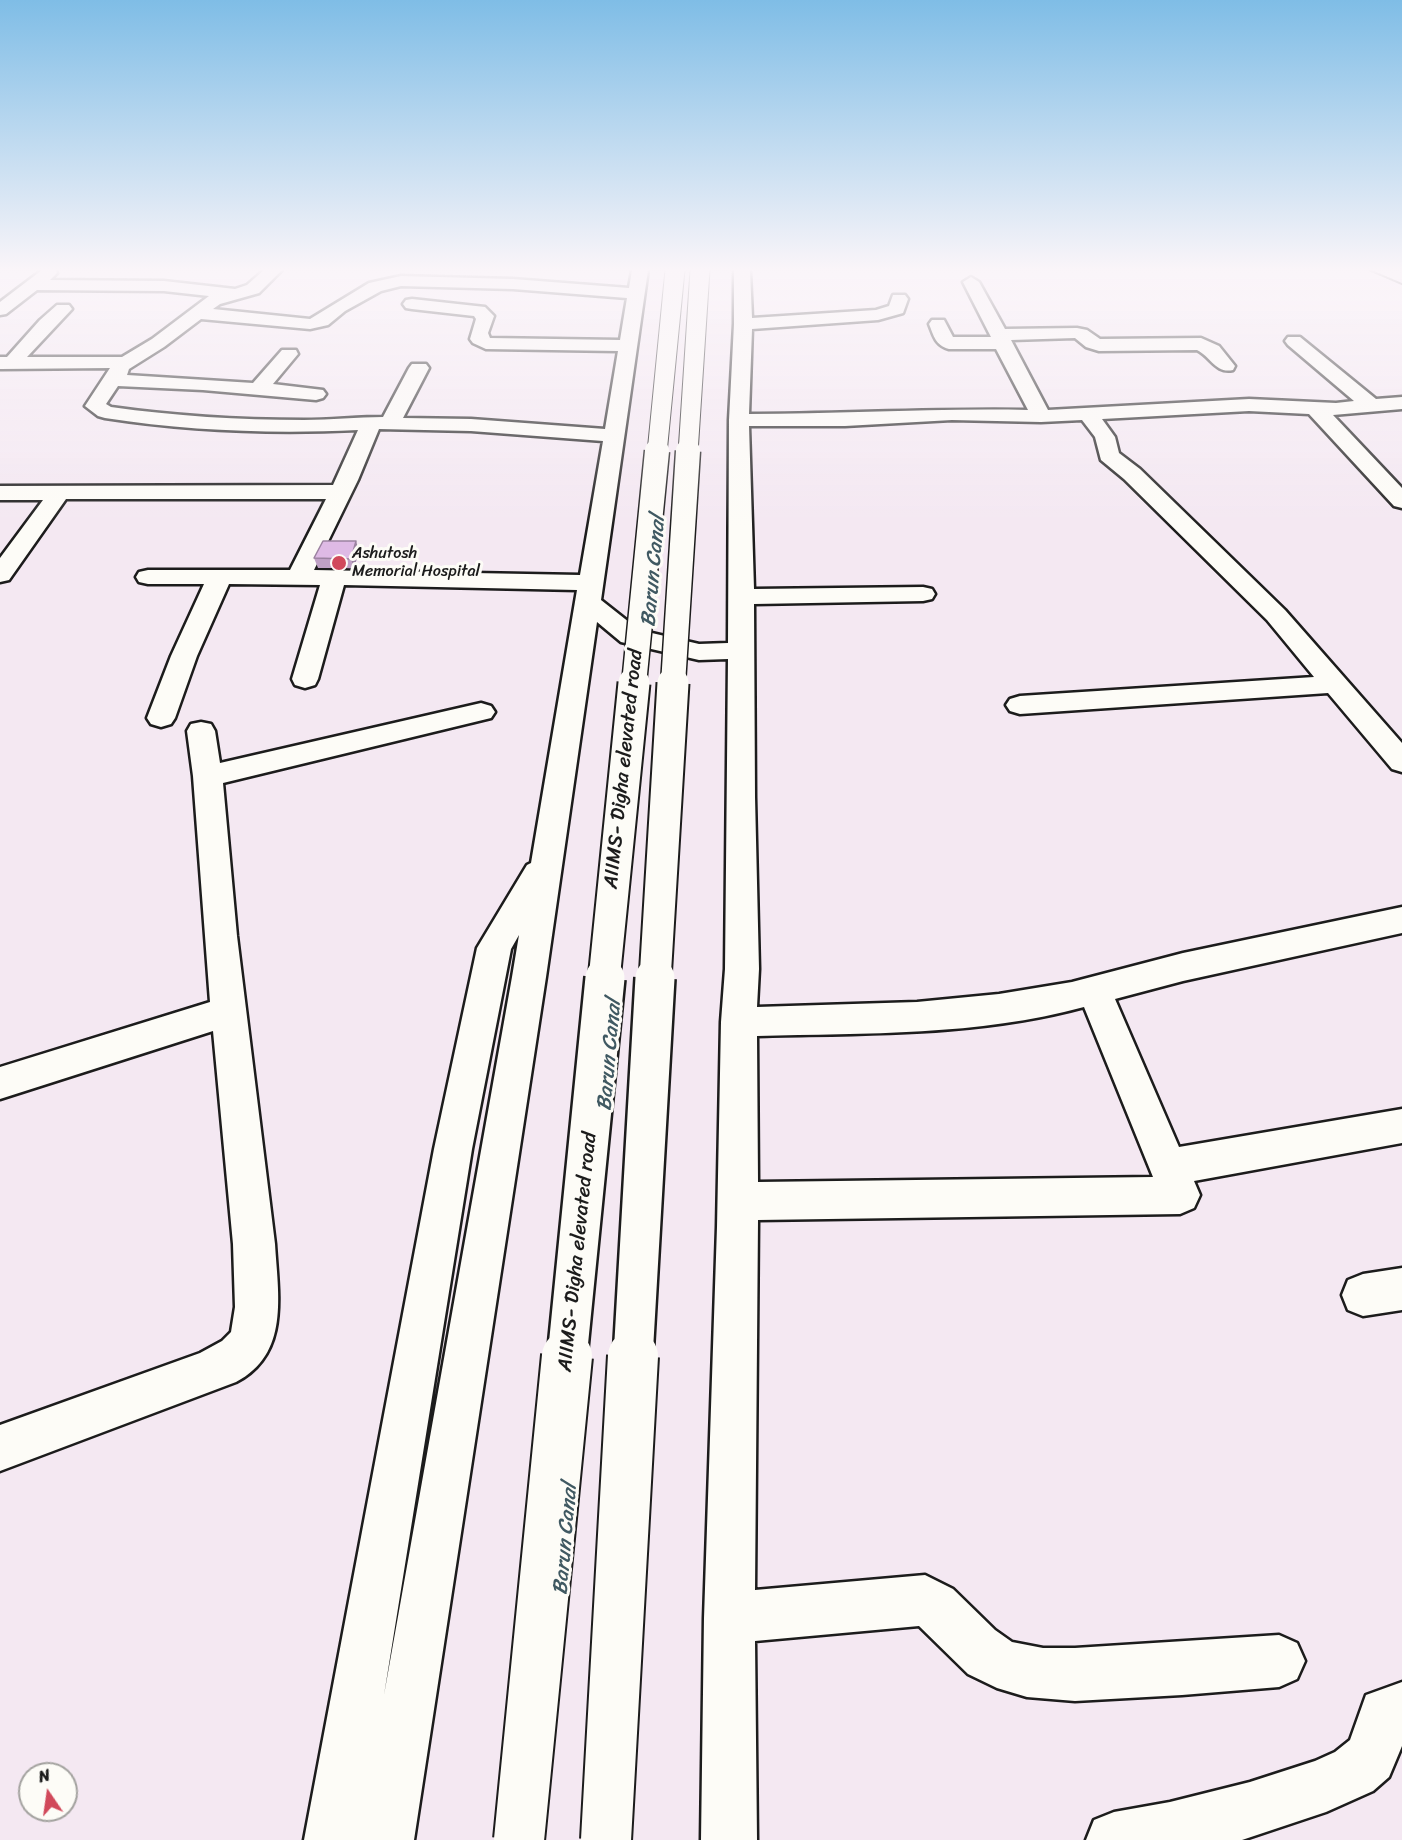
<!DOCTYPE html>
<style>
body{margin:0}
#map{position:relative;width:1402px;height:1840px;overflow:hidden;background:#f4e8f2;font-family:Sriracha,sans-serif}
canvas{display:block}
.north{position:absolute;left:18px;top:1762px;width:60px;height:60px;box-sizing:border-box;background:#fdfcf7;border:2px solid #a3a29f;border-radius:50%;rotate:347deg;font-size:16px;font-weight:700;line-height:24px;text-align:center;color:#1c1c1c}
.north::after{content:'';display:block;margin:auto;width:21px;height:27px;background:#d1495b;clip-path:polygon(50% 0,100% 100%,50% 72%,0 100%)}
</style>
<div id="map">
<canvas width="1402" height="1840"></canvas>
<div class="north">N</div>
</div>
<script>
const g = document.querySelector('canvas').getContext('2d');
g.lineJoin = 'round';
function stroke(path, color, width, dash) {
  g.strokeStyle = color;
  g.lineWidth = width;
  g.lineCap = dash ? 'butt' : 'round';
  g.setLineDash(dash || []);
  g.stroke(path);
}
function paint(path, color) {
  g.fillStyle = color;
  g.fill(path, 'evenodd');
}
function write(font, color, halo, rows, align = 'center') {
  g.font = font + ' Sriracha,sans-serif';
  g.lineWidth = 6;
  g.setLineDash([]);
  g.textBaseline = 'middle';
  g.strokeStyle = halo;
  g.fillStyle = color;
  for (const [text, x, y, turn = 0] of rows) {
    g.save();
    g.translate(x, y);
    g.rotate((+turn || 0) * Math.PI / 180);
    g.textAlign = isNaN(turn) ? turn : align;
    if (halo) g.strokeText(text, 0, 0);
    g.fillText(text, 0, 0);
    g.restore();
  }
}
const minor = new Path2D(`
 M42 270H56L57 273 50 280 164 281 235 289 247 285 264 270H282L259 293 220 304 213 309 310 319 369 283 401 276 513 279 629 288 632 270H648L601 600 639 630 699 644 728 643 729 420 734 324V270H750L752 318 876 310 889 306 893 295H905L908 299 903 313 878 320 752 329 749 414C842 414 935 408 1028 410L996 349H949C935 345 934 336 929 324L932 320H944L953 337H991L963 282 971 277 979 282 1005 329 1077 328 1087 330 1100 339 1201 338 1219 346 1235 366 1233 370C1216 374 1211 357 1197 350L1099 351 1086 347 1075 338 1011 340 1048 410 1249 399 1336 403 1354 401 1288 345 1285 341 1288 337H1300L1376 399 1402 397V409L1333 415 1402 488V508L1394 506 1309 414 1249 411 1102 419 1115 437 1119 453 1140 469 1285 610 1402 743V772L1392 769 1328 693 1020 714 1010 711 1006 705 1010 699 1020 696 1314 677 1267 620 1124 479 1101 460 1095 437 1082 420 1041 422 952 420 845 426H749L754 589 923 587 932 589 935 594 932 599 923 601 754 604 755 797 759 969 757 1007 917 1002 999 994 1072 982 1183 953 1402 907V933L1183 981 1115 999 1179 1147 1402 1109V1143L1194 1181 1200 1195 1194 1208 1180 1214 758 1220 755 1590 925 1575 953 1589 995 1630 1012 1642 1043 1648H1075L1279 1635 1297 1643 1305 1661 1297 1679 1279 1687 1182 1695 1075 1701 1027 1697 997 1688 968 1674 919 1626 755 1641 757 1840H701L704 1618 717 1227 721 1022 725 969 728 659 699 660 621 642 597 622 546 977 414 1840H304L434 1149 477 948 527 865 531 863 577 590 344 585 318 679 315 685 305 688 295 685 292 679 320 585 229 584 197 656 175 718 171 724 161 727 151 724 147 718 171 656 204 584H148L139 582 136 577 139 572 148 570H290L326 499H66L9 580 0 582V558L43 500H0V486L333 485 358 430C273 434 189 431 105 418L98 416 85 406 110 368 0 369V357H7L40 320 57 305H69L72 309 27 357H122L152 339 209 296 164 291 37 290 6 314 0 315V302ZM401 286 513 289 627 298 620 340 490 338 488 333 494 316 485 307 412 299 406 300 403 304 406 308 412 309 474 316 476 319 470 339 473 343 486 349 618 351 605 429 471 419 403 418 429 368 426 364H412L409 368 383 417C357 417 331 420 304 420 239 420 175 416 111 407L106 404 118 386 203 390 316 400 323 398 326 394 323 390 273 384 298 354 296 350H282L253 383 127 375 129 369 164 347 201 319 310 329 328 325 345 311 381 291ZM379 429 471 431 603 441 580 575 314 570 358 480ZM519 935 512 977 384 1695 472 1149 511 949ZM1084 1007 1153 1177 758 1182 757 1036C866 1033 978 1036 1084 1007Z
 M481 703 491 706 495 712 491 718 223 783 237 936 275 1244C278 1295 290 1354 236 1382L0 1471V1425L200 1353 222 1341 231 1332 235 1307 233 1244 213 1031 0 1099V1067L210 1002 193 776 187 731 191 724 201 722 211 724 215 731 220 763Z
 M1402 1268V1310L1363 1316 1348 1310 1342 1295 1348 1280 1363 1274Z
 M1402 1682V1746L1389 1777 1373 1791 1326 1812 1242 1840H1086L1094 1820 1114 1812 1170 1802 1250 1782 1315 1761 1335 1752 1350 1740 1366 1695Z`);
const rail = new Path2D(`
 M1369 270 1402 284`);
const highwayBridgeFar4 = new Path2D(`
 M657 453 675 270
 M688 453 700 270`);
const highwayBridgeFar3 = new Path2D(`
 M634 684 657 451
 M673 684 688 451`);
const highwayBridgeFar2 = new Path2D(`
 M604 980 634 683
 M655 980 673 683`);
const highwayBridgeFar1 = new Path2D(`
 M567 1358 605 978
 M633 1358 655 978`);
const highwayBridge = new Path2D(`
 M519 1840 567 1356
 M606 1840 633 1356`);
const wall = new Path2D(`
 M359 551 354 568H318L314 558Z`);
const shadedWall = new Path2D(`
 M356 541 359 551 354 568 351 559Z`);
const building = new Path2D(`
 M323 541H356L351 559 314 558Z`);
const markers = [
 [339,563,8,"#d1495b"]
];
const farPoinames = [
 ["Ashutosh",352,554],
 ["Memorial Hospital",352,572]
];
const streetNames = [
 ["AIIMS- Digha elevated road",624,769,-84],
 ["AIIMS- Digha elevated road",578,1252,-84]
];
const waterNames = [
 ["Barun Canal",654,571,-85],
 ["Barun Canal",610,1055,-85],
 ["Barun Canal",566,1539,-85]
];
stroke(minor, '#1c1c1c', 5);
paint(minor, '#fdfcf7');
stroke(rail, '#1c1c1c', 2);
stroke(highwayBridgeFar4, '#1c1c1c', 21, []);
stroke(highwayBridgeFar3, '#1c1c1c', 27, []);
stroke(highwayBridgeFar2, '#1c1c1c', 35, []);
stroke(highwayBridgeFar1, '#1c1c1c', 44, []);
stroke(highwayBridge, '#1c1c1c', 54, []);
stroke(highwayBridgeFar4, '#fdfcf7', 19);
stroke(highwayBridgeFar3, '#fdfcf7', 24);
stroke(highwayBridgeFar2, '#fdfcf7', 31);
stroke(highwayBridgeFar1, '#fdfcf7', 39);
stroke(highwayBridge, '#fdfcf7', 50);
paint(wall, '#bfa0c5');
paint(shadedWall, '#9b82a0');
paint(building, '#debae5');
stroke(building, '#9b82a0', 1.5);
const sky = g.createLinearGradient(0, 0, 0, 528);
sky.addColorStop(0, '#7fbde6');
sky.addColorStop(0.51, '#faf5f9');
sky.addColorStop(1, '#faf5f900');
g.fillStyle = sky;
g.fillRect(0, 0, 1402, 528);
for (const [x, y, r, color] of markers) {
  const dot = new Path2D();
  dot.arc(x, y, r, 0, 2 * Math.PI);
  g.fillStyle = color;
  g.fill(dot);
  stroke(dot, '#fdfcf7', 2);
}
write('16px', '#1c1c1c', '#fdfcf7', farPoinames, 'left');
write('20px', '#1c1c1c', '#fdfcf7', streetNames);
write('italic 21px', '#405962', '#fdfcf7', waterNames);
</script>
